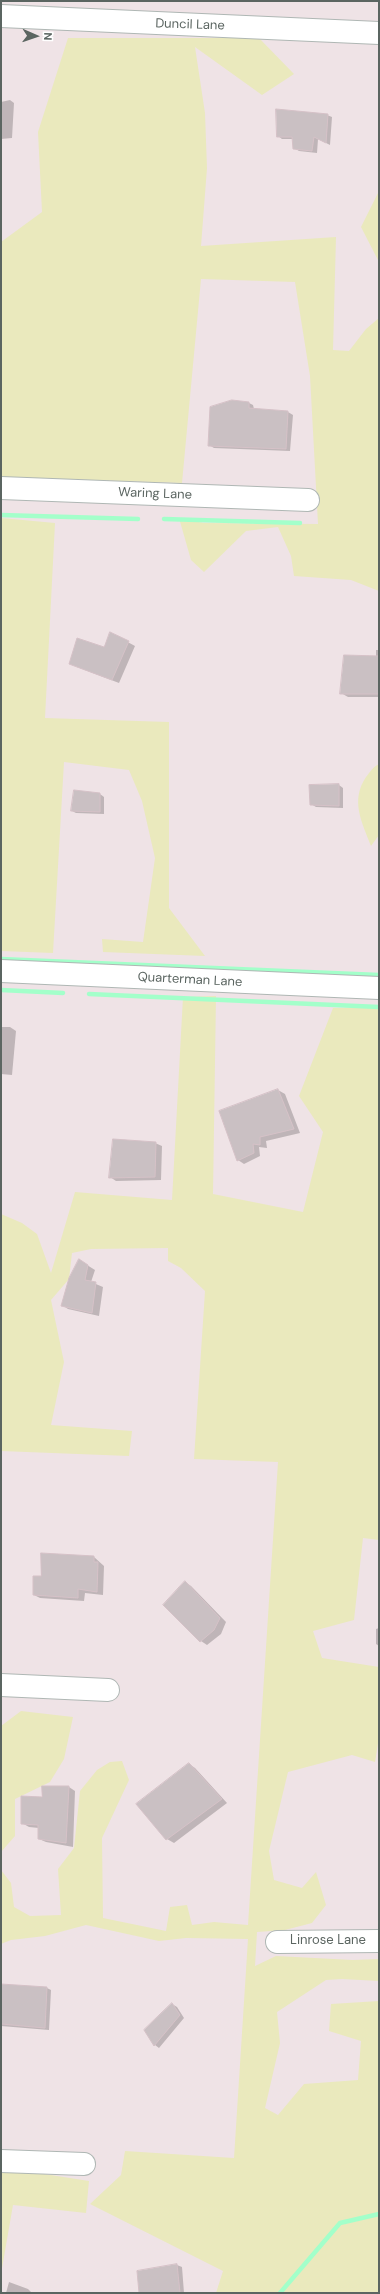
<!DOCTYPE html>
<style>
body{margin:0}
#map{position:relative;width:380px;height:2294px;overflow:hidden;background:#efe3e6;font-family:"DM Sans",sans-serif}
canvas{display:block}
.frame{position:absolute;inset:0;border:2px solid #5b6561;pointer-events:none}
.north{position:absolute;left:16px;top:16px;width:40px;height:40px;-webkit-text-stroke:3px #fff;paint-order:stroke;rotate:92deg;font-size:11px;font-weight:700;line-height:16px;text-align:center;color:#5b6561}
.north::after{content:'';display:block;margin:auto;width:14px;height:18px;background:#5b6561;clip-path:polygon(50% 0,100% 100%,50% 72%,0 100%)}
</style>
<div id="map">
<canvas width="380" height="2294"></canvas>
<div class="frame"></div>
<div class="north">N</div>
</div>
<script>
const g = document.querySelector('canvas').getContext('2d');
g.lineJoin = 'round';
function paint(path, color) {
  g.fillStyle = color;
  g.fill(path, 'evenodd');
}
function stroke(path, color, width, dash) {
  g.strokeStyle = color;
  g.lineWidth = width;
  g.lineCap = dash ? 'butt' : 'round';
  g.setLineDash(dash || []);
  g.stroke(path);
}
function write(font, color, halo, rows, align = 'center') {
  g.font = font + ' "DM Sans",sans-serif';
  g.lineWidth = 3;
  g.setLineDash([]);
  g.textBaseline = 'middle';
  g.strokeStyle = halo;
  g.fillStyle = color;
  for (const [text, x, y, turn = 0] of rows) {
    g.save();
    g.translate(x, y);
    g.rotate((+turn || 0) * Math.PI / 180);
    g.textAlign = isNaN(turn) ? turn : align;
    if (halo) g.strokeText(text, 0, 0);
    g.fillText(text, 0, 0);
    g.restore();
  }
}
const green = new Path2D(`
 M68 38H259L294 74 262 95 195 47 205 113 207 168 201 246 336 237 333 350 349 351 366 329 379 318V591L351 580 294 576 291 556 278 527 246 531 204 572 191 560 179 518 204 523 318 524 310 376 295 282 201 279 182 483 1 477V242L42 212 38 132Z
 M379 191V262L361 227Z
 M1 518 55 523 45 718 169 722V908L205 956 103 952 102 939 143 942 155 858 142 801 129 770 64 762 53 953 1 951Z
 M379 764V835L371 846C362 822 350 801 366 777 370 772 373 767 379 764Z
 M216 996 213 1194 303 1212 323 1132 299 1096 333 1008H379V1540L363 1538 354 1620 313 1631 322 1658 379 1667V1737L375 1762 352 1755 288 1772 269 1851 274 1880 302 1888 316 1872 326 1905 312 1923 285 1930 257 1932 255 1966 276 1956 353 1960 379 1959V1981L342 1979 326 1980 277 2012 280 2043 265 2108 278 2115 304 2084 358 2080 361 2041 329 2031 331 2004 379 2001V2293H216L223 2271 90 2204 121 2175 125 2151 234 2158 248 1939 186 1938 159 1941 86 1925 45 1936 11 1940 1 1944V1870L11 1883 14 1907 30 1916 61 1915 58 1869 74 1848 80 1791 97 1770 110 1762 122 1761 129 1780 102 1838 103 1918 166 1931 170 1907 187 1905 192 1925 214 1922 248 1925 278 1462 194 1459 205 1291 181 1268 168 1261V1248L91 1249 72 1253 69 1279 51 1300 64 1362 51 1425 132 1431 129 1456 1 1451V1214L22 1223 37 1234 51 1273 75 1192 172 1200 183 997Z
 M21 1711 73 1717 64 1759 50 1782 15 1799V1836L1 1852V1726Z
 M6 2168 89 2181 86 2213 13 2205 1 2274V2169Z`);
const shadow = new Path2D(`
 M10 100 14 103 12 138 1 139V102Z
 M327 115 332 117 330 145 318 139 317 153 299 151 294 148 293 139H282L278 136Z
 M249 403 253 405 254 409 288 412 293 415 290 451 214 448 209 445Z
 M111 633 135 646 119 683 77 667 105 649Z
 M376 650H379V697H348L341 693 376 656Z
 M339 785 343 788V808L316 807 311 804Z
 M100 794 104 797V814L76 813 72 811Z
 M1 1027H10L16 1031 12 1075 1 1074Z
 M278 1090 285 1094 300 1133 266 1141 267 1148 259 1147 260 1156 244 1164 238 1160Z
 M155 1143 162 1146 161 1180 116 1181 110 1177Z
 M79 1260 95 1270 91 1282 103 1287 99 1316 68 1309 62 1305Z
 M94 1557 104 1566 103 1595 85 1593 84 1601 40 1598 34 1595 42 1577Z
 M185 1582 191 1586 226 1622 221 1634 207 1645 201 1641Z
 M379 1628V1646L376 1644V1629Z
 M189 1764 195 1768 227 1803 174 1843 167 1839Z
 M69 1787 75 1791 73 1847 46 1842 39 1839V1828L29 1827 22 1823 43 1798Z
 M1 1985 47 1988 51 1990 49 2030 1 2026Z
 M172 2004 177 2007 184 2018 159 2048 155 2045 145 2030Z
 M177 2265 182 2267 184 2293H140L138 2272Z
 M9 2282 28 2289 32 2293H6Z`);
const stream = new Path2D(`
 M1 515 138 519
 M164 519 300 523
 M1 959 379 975
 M1 990 63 993
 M89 994 379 1007
 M280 2293 340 2223 379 2214`);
const building = new Path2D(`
 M276 109 328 114 326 143 314 137 312 151 293 149 292 137H277Z
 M232 400 249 402V408L288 411 286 449 208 446 210 407Z
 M110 632 129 641 112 680 69 664 77 638 104 647Z
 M344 655 379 656V694H340Z
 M339 784V806L310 805 309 785Z
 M74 790 100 793V812L71 811Z
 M278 1089 294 1129 260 1137V1145L253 1144 254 1153 237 1161 219 1111Z
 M113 1139 156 1142 155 1177 109 1178Z
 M79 1259 88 1265 85 1280 96 1282 92 1313 61 1306 69 1278Z
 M41 1553 94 1556V1562H98L97 1592 78 1589V1598L33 1595V1576H41Z
 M185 1581 220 1618 214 1630 200 1642 163 1605Z
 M189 1763 222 1799 166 1840 136 1804Z
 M42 1786H69L66 1843 38 1839V1825L21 1824V1796L42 1797Z
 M1 1984 47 1987 45 2028 1 2024Z
 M172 2003 180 2015 154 2046 144 2030Z
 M177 2264 180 2293H139L137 2271Z`);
const minor = new Path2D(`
 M1 16 379 33
 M1 488 308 500
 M1 971 379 988
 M1 1685 108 1690
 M277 1942 379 1941
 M1 2161 84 2164`);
const streetNames = [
 ["Duncil Lane",190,25,2],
 ["Waring Lane",155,494,2],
 ["Quarterman Lane",190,980,3],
 ["Linrose Lane",328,1941]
];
paint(green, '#eae9bd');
paint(shadow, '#0003');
stroke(stream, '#a3ffca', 4.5);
paint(building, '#cac0c3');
stroke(building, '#d5c1c7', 1);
stroke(minor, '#afb7b4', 24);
stroke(minor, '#fff', 22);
write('13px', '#5b6561', '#fff', streetNames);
</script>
